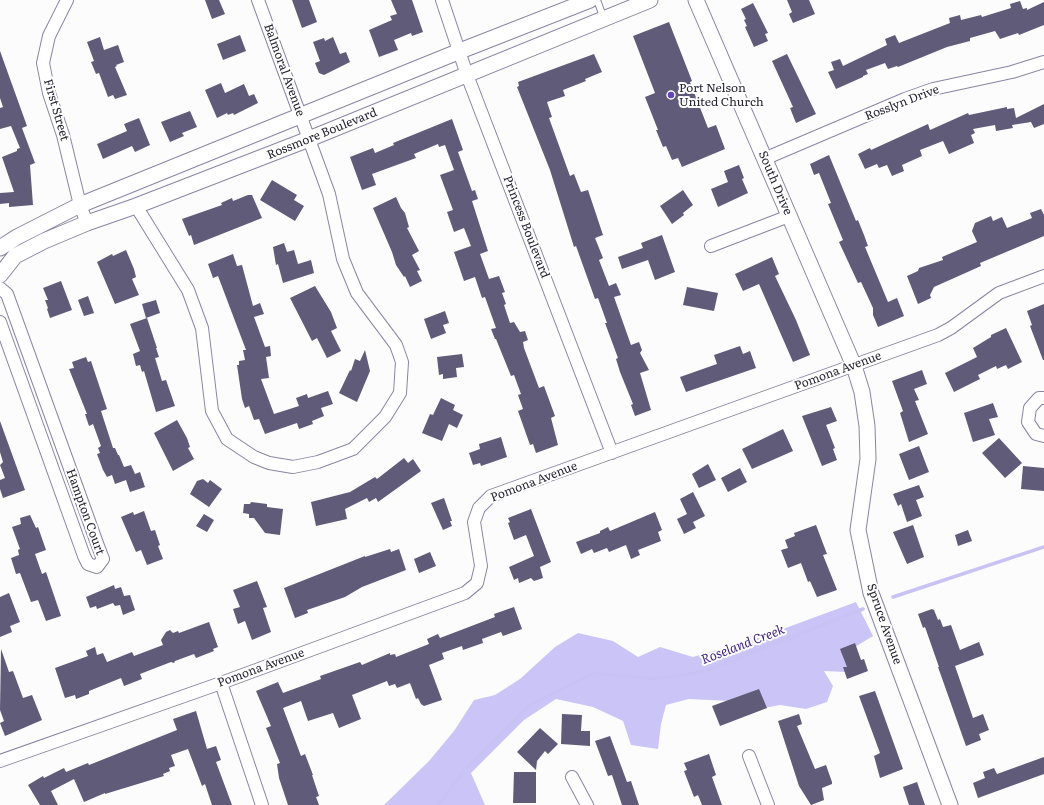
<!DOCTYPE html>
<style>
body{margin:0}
canvas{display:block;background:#fcfcfc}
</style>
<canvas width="1044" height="805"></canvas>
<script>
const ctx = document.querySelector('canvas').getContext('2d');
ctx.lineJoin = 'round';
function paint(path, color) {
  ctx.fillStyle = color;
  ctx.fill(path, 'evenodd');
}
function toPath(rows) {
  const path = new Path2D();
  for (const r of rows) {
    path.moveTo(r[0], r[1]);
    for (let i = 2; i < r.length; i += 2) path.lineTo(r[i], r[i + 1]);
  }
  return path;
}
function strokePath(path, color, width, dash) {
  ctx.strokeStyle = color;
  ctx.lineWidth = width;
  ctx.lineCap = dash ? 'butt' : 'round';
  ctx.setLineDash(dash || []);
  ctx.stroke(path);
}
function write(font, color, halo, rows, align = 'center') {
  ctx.font = font + ' Literata,serif';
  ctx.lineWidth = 4;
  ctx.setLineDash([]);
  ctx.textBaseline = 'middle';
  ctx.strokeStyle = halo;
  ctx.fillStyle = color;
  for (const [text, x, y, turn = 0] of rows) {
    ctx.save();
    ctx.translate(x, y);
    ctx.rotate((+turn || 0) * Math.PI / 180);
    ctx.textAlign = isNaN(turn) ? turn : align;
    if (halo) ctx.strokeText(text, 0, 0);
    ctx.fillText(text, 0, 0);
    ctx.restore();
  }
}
paint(toPath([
 [856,602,873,636,855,647,855,657,845,672,824,671,833,686,827,702,806,709,780,705,748,711,729,701,689,699,666,705,661,724,658,749,631,745,623,721,593,707,556,699,524,720,471,773,485,805,384,805,429,761,454,731,474,700,495,695,520,679,555,647,578,633,613,641,638,657,660,647,693,657,764,636]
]), '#cbc5f7');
strokePath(toPath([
 [893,597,1044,547],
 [438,805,465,770,530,705,594,673,655,679,706,671,863,609]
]), '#c9c2f4', 3.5);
paint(toPath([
 [205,0,219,0,225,14,212,19],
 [292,0,309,0,317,22,302,28],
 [391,0,412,0,423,32,412,36,411,33,394,40,398,50,379,57,369,30,392,20,390,16,397,14],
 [787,0,809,0,815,14,793,23,789,14,792,12],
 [1020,1,1023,9,1027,8,1027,10,1044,2,1044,25,1019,35,1018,33,1000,39,995,31,970,38,970,41,947,47,898,67,897,66,888,69,885,63,866,70,868,74,863,76,863,77,836,89,828,72,834,70,831,62,840,59,843,66,887,45,885,39,895,35,899,43,950,23,949,18,960,15,961,20,981,15,982,17,1011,8,1010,4],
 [753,3,768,33,765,34,768,41,754,47,745,27,747,26,744,20,746,19,741,9],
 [669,22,692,81,690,82,708,128,716,125,725,149,682,167,678,158,672,160,666,146,663,147,656,130,658,130,645,97,655,93,633,36],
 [240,35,246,51,223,60,217,44],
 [100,37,104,50,118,45,124,62,116,65,117,66,115,67,127,95,115,99,113,95,108,97,99,73,96,74,91,62,94,61,87,42],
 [333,37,340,54,346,52,350,62,324,75,319,73,315,63,320,61,313,42,324,38,325,41],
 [0,51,27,126,22,128,35,163,30,165,33,205,9,207,9,203,0,204,0,193,14,192,2,157,17,151,17,149,20,148,11,126,0,129,0,108,3,107,0,98],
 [594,54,602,72,585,79,586,81,563,90,565,96,547,102,552,117,549,118,570,176,574,174,581,192,588,190,603,235,595,238,603,258,599,260,609,286,616,283,621,295,614,297,631,345,639,342,642,350,640,353,649,370,640,373,651,410,635,416,631,405,633,404,620,372,616,359,618,358,605,323,607,323,598,298,595,299,576,246,574,247,550,170,517,87,519,86,518,82],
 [787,54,816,114,796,123,790,108,793,107,772,61],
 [221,83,225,93,244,84,249,96,254,94,258,103,234,115,233,113,228,115,227,113,217,118,205,90],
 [1044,104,1044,124,1034,128,1031,122,1012,125,1013,128,996,131,995,125,973,129,975,133,971,135,974,143,949,154,943,141,920,150,922,156,902,165,904,171,892,176,887,165,879,168,877,164,865,169,858,154,870,148,871,150,928,124,930,130,968,113,969,115,1007,107,1007,109,1014,108,1016,118],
 [190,111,197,127,182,133,184,136,170,142,161,122],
 [139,118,150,145,135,152,132,146,103,159,97,144,127,131,124,124],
 [452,119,463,150,458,152,472,191,475,190,478,199,472,201,488,251,480,254,489,279,499,276,505,292,502,293,506,304,504,305,510,323,514,322,520,332,525,331,528,340,523,342,524,348,539,388,544,386,555,416,551,418,558,445,536,453,533,444,530,445,518,411,523,409,518,395,521,394,514,375,511,376,496,339,495,339,491,329,496,328,485,297,482,298,475,277,464,281,454,252,471,246,464,228,454,232,447,212,453,210,440,175,454,170,445,145,439,147,438,144,414,154,416,158,372,174,376,185,362,190,350,157,373,148,375,153,394,145,393,143],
 [829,155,856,221,858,220,864,235,868,246,865,247,888,302,897,298,904,316,878,327,873,315,873,308,861,282,858,283,839,242,843,240,828,204,831,203,819,173,814,175,810,164],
 [739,165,744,178,742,179,748,193,718,207,711,189,728,182,724,171],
 [272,180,297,195,294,200,304,206,295,221,260,200],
 [683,190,693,205,683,213,684,215,672,224,660,206],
 [248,195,252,195,262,218,194,245,191,235,189,236,182,219,222,205,221,203,232,198,233,201],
 [396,197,401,208,405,213,409,227,407,228,419,251,412,255,420,270,417,271,422,281,410,287,405,276,404,277,396,265,392,252,373,208],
 [1041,209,1044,215,1044,236,980,263,981,266,934,287,930,295,931,298,918,304,907,276,918,271,919,268,943,260,942,257,977,242,972,231,975,223,991,216,993,221,1002,217,1007,228,1032,218,1030,213],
 [662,235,675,272,655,280,648,260,622,269,618,257,643,248,641,243],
 [284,243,287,252,294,250,298,264,311,260,314,273,283,283,278,264,276,265,273,247],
 [126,250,134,269,136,277,132,279,139,295,115,304,97,262,112,254,113,256],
 [233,254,237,266,242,265,253,306,260,303,264,314,254,317,265,347,270,346,271,356,266,357,269,378,261,379,274,414,299,406,296,398,307,394,308,398,328,391,333,404,321,408,324,416,312,421,313,424,299,429,297,423,265,434,259,419,254,420,249,406,245,408,242,399,237,365,239,365,239,361,245,360,243,350,246,350,218,276,213,278,208,264],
 [772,257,779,274,775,276,796,320,810,355,793,362,759,284,743,291,735,274],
 [61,281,72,310,50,318,47,309,48,308,45,300,48,300,43,288],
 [315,286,331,312,337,328,331,331,341,351,327,358,317,338,312,341,290,298],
 [687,287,718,293,714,311,683,305],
 [88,296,94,313,84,316,78,300],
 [156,300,160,313,146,318,142,304],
 [1044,304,1044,360,1043,360,1030,326,1032,325,1027,311],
 [445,311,449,323,443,325,446,333,431,339,424,319],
 [147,318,157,348,156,348,159,357,155,358,162,381,166,380,175,406,156,412,144,371,142,372,140,365,136,366,133,354,140,351,130,324],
 [1006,328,1022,362,1008,369,1006,365,997,369,996,366,978,375,980,379,954,392,945,373,977,357,973,348,991,337,991,335],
 [740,346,743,354,750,351,756,368,686,392,680,377,717,364,714,355],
 [365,350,370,371,357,402,339,393,350,370,351,371,355,359,360,361],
 [462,354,464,367,456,368,457,377,443,379,443,374,439,375,437,357],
 [86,357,88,362,91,361,107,409,101,411,113,448,115,448,118,455,119,455,124,467,131,465,135,474,140,472,145,487,130,492,126,480,115,484,112,475,107,477,103,470,97,454,100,453,98,448,101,446,93,424,89,426,85,414,87,414,69,369,74,368,72,362],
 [922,370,927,384,914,389,919,400,915,401,928,434,909,442,900,413,903,411,892,381],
 [441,398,455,405,453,410,463,415,457,428,449,424,442,441,422,433,430,414,433,415],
 [993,403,998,417,989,419,995,435,973,442,964,413],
 [831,407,837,421,826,425,835,448,833,449,837,460,822,466,802,416],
 [177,420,187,438,190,447,188,448,194,459,173,471,154,433],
 [0,421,25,490,3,498,0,489,0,480,5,478,0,465,3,462,0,452],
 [783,429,793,451,752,469,742,449],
 [501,437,507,457,481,466,480,463,473,465,469,453,480,449,479,444],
 [999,438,1022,463,1005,478,982,453],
 [919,446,929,472,909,480,899,454],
 [404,458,408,463,413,459,421,471,378,502,376,498,369,502,367,498,345,509,347,519,316,526,311,502,350,492,375,477,377,479],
 [708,464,716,480,699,488,692,474],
 [1023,466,1044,468,1044,491,1021,489],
 [740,468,747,482,728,492,721,478],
 [203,479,208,483,210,480,222,489,209,507,190,494,197,481],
 [919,485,924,497,916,500,922,516,907,522,901,504,898,506,893,494],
 [693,492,705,516,693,522,696,528,684,534,677,519,687,514,680,499],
 [444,498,452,521,450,521,452,526,443,530,431,503],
 [251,502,267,504,267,507,283,509,280,535,265,533,254,518,249,518,249,514,243,513,244,504,250,504],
 [531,509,551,562,540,567,543,578,534,581,531,578,519,583,518,578,514,580,509,567,534,556,526,535,514,540,508,523,510,522,508,518],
 [144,511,151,531,155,530,160,545,158,546,163,559,147,565,141,550,136,552,121,517,133,512,134,515],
 [655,512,662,530,658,532,661,541,638,550,640,555,631,559,626,545,609,552,607,548,594,553,592,549,581,554,576,542,600,533,600,531,608,527,610,531],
 [204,514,214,520,207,532,196,526],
 [30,515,36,528,38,527,46,550,35,554,42,574,46,572,61,616,46,621,38,600,31,602,20,573,16,574,11,558,19,555,18,550,20,549,12,527,21,524,20,518],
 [816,525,827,554,823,555,837,590,817,597,810,581,808,582,801,563,788,568,781,550,788,548,785,540,795,536,794,533],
 [913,525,924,557,907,564,893,532],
 [968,530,972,541,958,546,955,535],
 [390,549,391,552,399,549,406,570,362,587,345,597,307,610,308,613,295,618,284,588,365,556,365,557],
 [430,552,436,566,419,573,414,559],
 [257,581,267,607,263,608,271,632,252,640,245,621,238,624,233,609,240,607,233,590],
 [114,585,115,589,121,587,124,596,130,595,135,610,123,615,120,605,115,606,113,603,97,609,96,606,90,608,86,597],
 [9,593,20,622,10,626,12,632,0,637,0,597],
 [514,607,522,629,503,636,501,632,482,639,483,643,463,650,462,646,442,653,444,659,429,665,442,700,424,706,421,704,418,698,416,699,410,683,397,688,395,684,389,686,387,681,352,695,361,719,339,728,333,713,308,721,301,701,283,708,301,756,305,754,313,775,312,775,319,796,316,797,319,805,288,805,279,778,277,764,280,763,266,728,271,726,256,691,278,682,283,693,321,679,320,676,360,662,362,665,390,653,390,655,395,654,396,657,429,644,427,639,438,634,440,638,495,617,494,614],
 [932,609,934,610,938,620,940,619,943,627,951,625,960,650,979,642,984,655,955,666,973,718,983,714,989,730,979,734,981,740,966,746,938,667,939,667,925,627,923,628,918,614],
 [209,622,218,647,213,649,214,651,196,658,194,654,175,661,174,663,171,662,140,674,142,679,124,686,121,678,89,691,89,694,76,699,75,695,65,698,55,668,88,656,86,651,95,647,97,655,103,653,107,662,132,652,134,656,163,645,161,640,166,632,170,630,173,633,178,631,179,633],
 [855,643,861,660,864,659,868,671,847,679,843,667,847,667,840,649],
 [1,649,9,672,13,671,23,698,32,695,42,720,5,736,0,723,4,721,0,710],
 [759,689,767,708,720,726,712,706],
 [875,691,903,769,880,778,874,756,880,753,859,696],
 [196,711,207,749,216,746,221,760,216,762,232,805,212,805,205,784,202,786,188,749,171,755,175,766,169,768,170,771,163,774,164,776,105,794,105,793,84,802,74,779,51,791,58,805,40,805,28,785,43,776,44,778,64,768,66,772,88,763,89,765,177,730,173,719],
 [562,714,582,715,581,731,590,731,590,746,561,744],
 [799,714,802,724,797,726,815,769,826,765,832,782,832,784,822,788,824,800,811,805,799,786,778,721],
 [540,728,558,744,548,754,545,751,537,761,536,770,517,752],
 [610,736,627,782,631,781,639,805,622,805,612,775,608,776,595,741],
 [709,754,716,775,712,777,722,805,702,805,698,795,694,797,684,771,687,770,684,763],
 [1044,757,1044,774,978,798,973,783,985,778,983,772,994,768,997,774],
 [514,772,536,772,536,803,513,803],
 [917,782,925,805,909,805,903,787]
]), '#5f5b78');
const service = toPath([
 [597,0,604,19]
]);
const minor = toPath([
 [67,0,49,36,43,63,49,93,63,135,80,205,87,223],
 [442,0,467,75,612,453],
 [764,159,905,99,933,89,1012,72,1044,62],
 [136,206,188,290,202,328,212,411,227,439,254,457,269,463,293,467,318,462,353,449,385,417,400,393,402,362,396,345,357,293,343,259,329,194,258,0],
 [711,246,789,216],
 [0,288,7,294,98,546,103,559,97,567,88,564,84,556,0,322],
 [1044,398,1039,398,1030,408,1028,422,1036,434,1044,436],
 [221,683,262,805],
 [749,756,768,805],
 [0,761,221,683,465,593,477,583,481,566,474,522,479,508,491,496,938,335,951,328,999,293,1044,276],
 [572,777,587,805]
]);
const tertiary = toPath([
 [696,0,854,366,862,392,867,426,868,459,858,530,871,593,950,805],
 [0,248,17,237,80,205,460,51,590,0],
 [0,275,15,256,44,241,87,223,136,206,309,139,650,0]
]);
strokePath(service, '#8985a5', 8);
strokePath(minor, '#8985a5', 14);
strokePath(tertiary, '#8985a5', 17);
strokePath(service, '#fff', 6);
strokePath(minor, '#fff', 12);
strokePath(tertiary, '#fff', 15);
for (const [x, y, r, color] of [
 [671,95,4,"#6444bc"]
]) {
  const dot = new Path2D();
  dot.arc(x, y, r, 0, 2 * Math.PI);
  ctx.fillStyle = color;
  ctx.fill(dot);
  strokePath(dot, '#fff', 1.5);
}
write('12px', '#262532', '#fff', [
 ["Balmoral Avenue",284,70,70],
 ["Rosslyn Drive",902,103,-21],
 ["First Street",56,110,74],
 ["Rossmore Boulevard",322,134,-22],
 ["South Drive",775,183,67],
 ["Princess Boulevard",526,227,69],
 ["Pomona Avenue",838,371,-20],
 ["Pomona Avenue",534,482,-21],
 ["Hampton Court",85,512,70],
 ["Spruce Avenue",884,624,71],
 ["Pomona Avenue",261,668,-20]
]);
write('12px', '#262532', '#fff', [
 ["Port Nelson",679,88],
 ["United Church",679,102]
], 'left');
write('italic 13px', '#402481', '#fff', [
 ["Roseland Creek",743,645,-21]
]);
</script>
